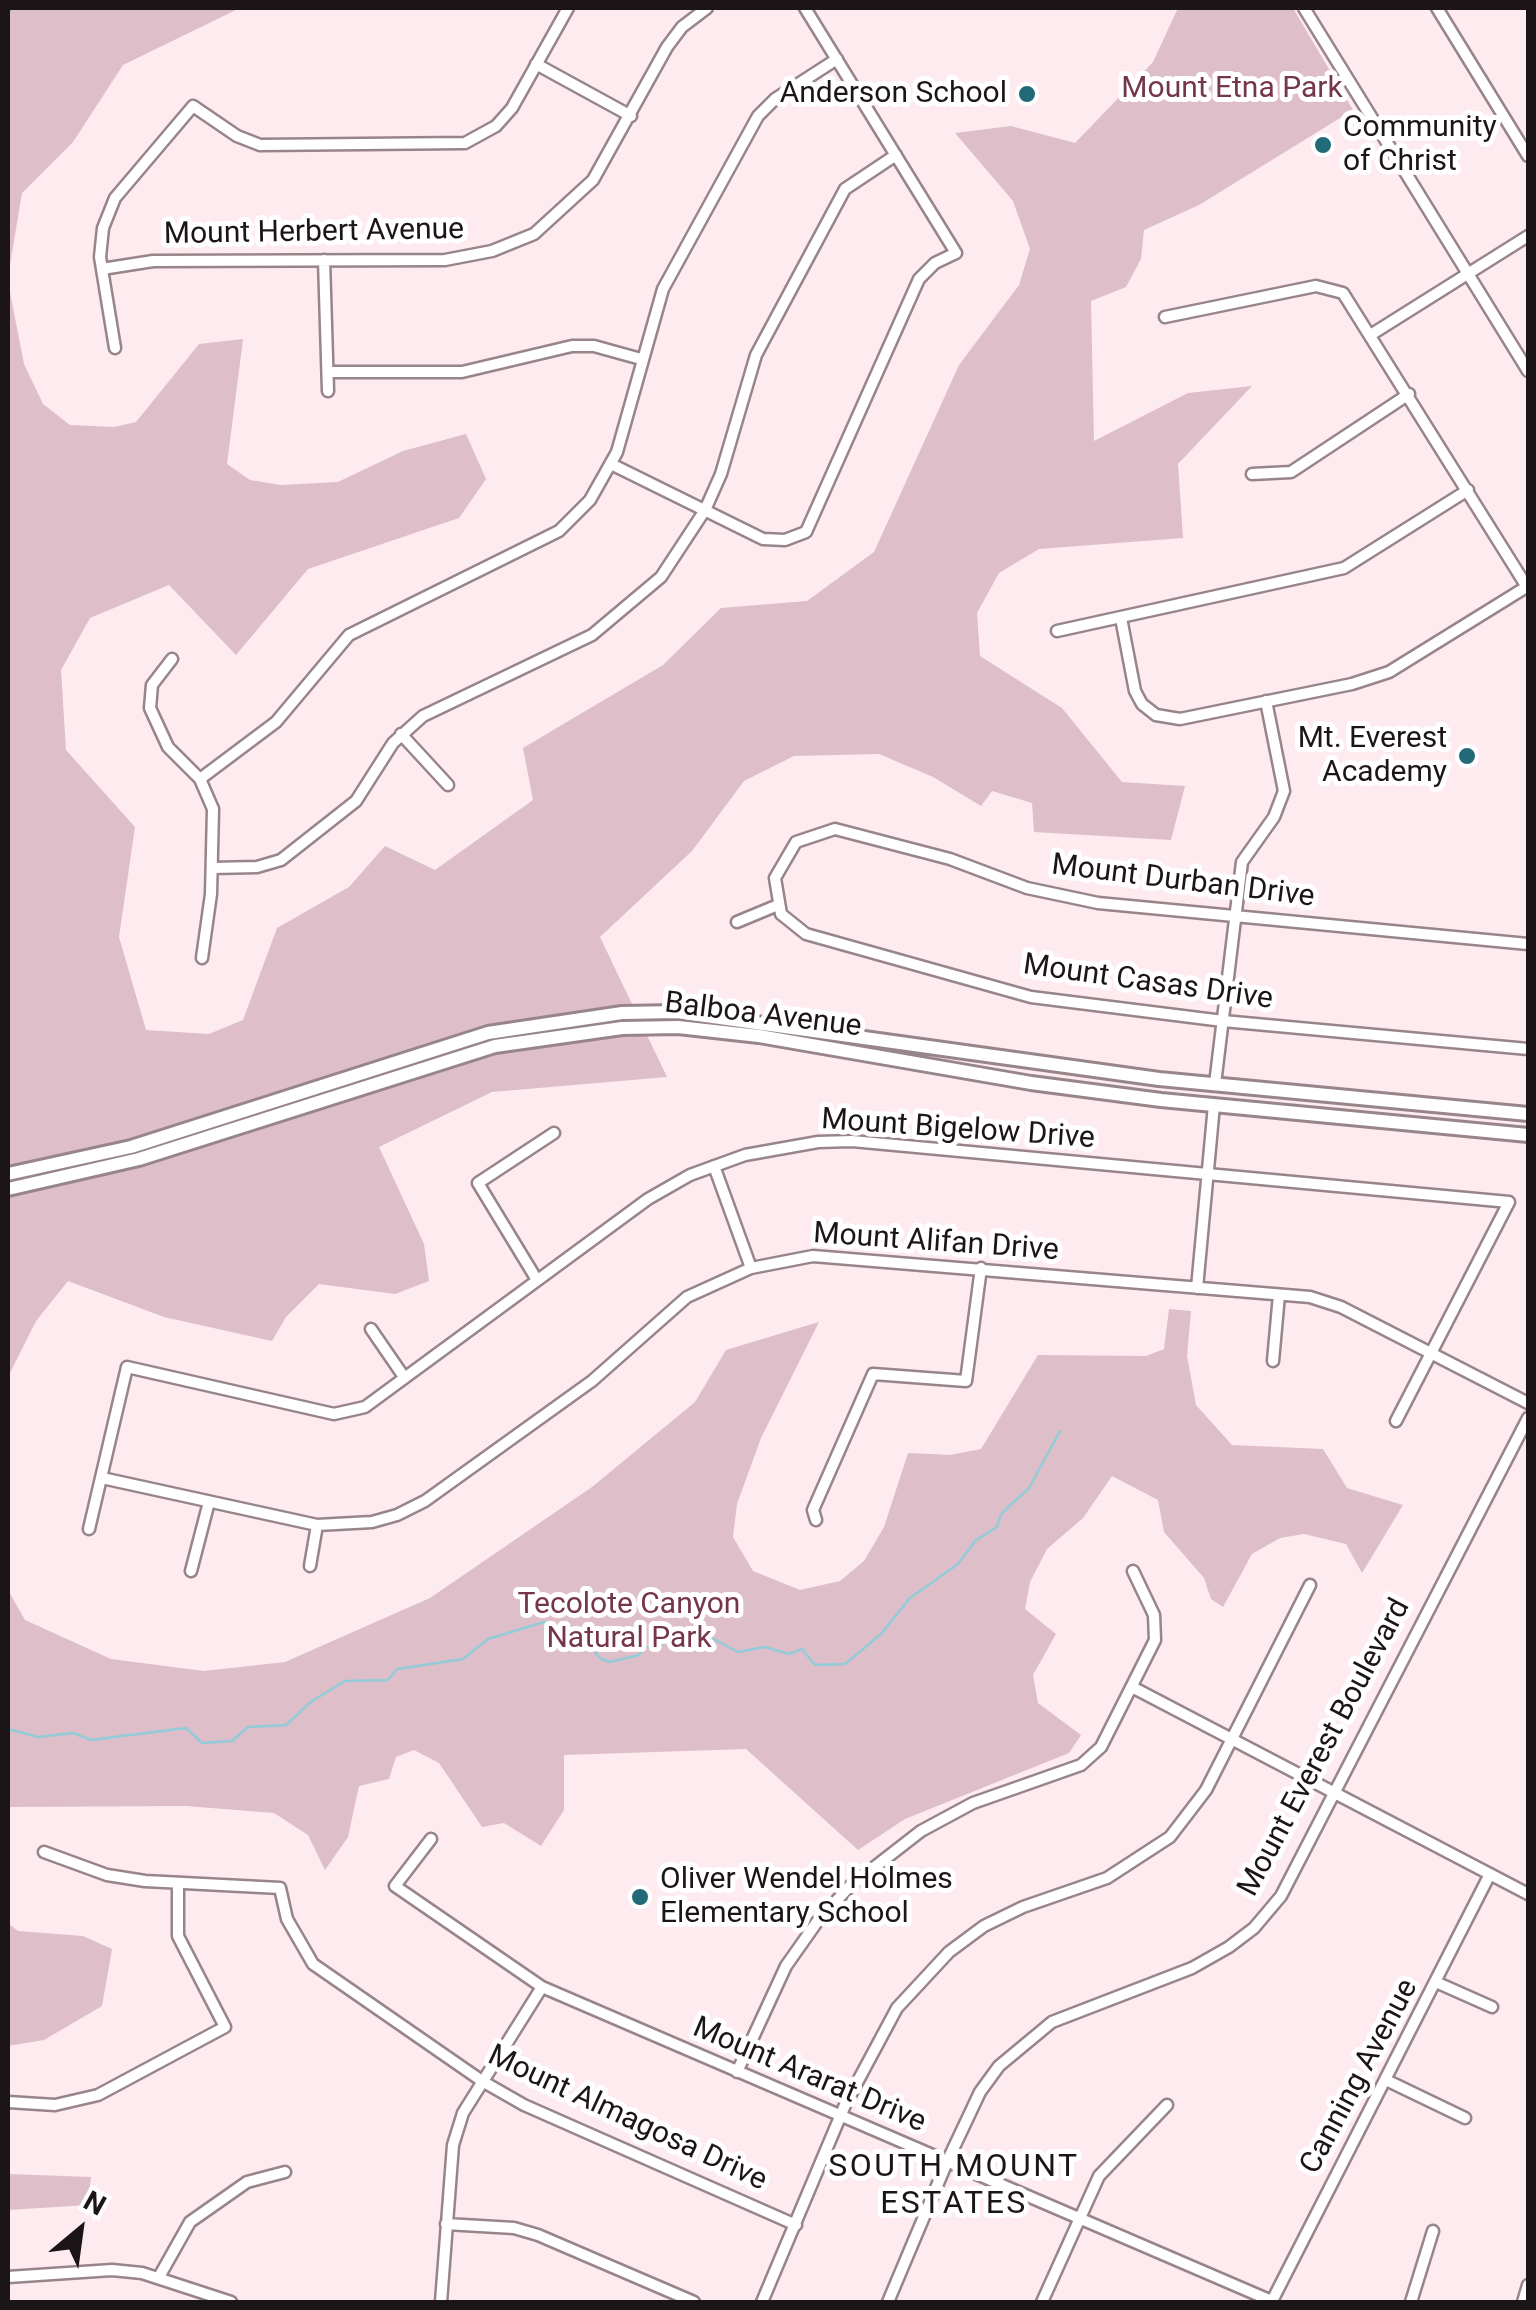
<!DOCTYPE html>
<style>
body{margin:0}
#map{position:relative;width:1536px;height:2310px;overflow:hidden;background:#feebf0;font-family:Roboto,sans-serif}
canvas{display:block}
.frame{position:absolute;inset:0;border:10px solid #1c1517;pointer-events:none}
.north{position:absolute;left:30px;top:2180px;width:100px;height:100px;-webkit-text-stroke:8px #fff;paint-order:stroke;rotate:29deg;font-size:28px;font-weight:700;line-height:40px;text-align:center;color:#1c1517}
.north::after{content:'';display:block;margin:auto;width:35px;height:45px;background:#1c1517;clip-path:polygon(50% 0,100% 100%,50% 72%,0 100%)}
</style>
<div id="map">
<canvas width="1536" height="2310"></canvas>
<div class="frame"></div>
<div class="north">N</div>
</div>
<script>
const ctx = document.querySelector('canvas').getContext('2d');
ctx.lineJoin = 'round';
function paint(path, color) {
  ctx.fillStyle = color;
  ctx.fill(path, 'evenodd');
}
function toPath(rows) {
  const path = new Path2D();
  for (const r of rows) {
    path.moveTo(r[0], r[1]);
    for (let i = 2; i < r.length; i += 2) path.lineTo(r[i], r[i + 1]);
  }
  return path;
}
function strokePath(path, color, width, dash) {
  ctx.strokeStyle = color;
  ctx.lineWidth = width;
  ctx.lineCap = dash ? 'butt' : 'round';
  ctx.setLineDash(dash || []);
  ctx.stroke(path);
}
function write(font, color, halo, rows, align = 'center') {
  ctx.font = font + ' Roboto,sans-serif';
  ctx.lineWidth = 10;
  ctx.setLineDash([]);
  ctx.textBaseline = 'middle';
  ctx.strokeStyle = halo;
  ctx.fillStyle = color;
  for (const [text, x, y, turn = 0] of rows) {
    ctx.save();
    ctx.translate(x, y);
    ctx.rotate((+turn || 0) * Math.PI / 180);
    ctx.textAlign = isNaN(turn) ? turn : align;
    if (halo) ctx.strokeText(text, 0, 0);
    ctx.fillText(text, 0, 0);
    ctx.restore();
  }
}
paint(toPath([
 [8,8,240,8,123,65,73,142,22,193,8,277],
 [1178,8,1293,8,1353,110,1199,205,1144,230,1141,259,1126,287,1091,301,1094,441,1188,393,1252,386,1178,464,1183,538,1039,549,999,573,977,613,980,656,1062,708,1122,782,1185,786,1171,840,1034,832,1032,803,992,791,981,806,933,777,879,754,794,756,744,781,692,851,600,937,667,1077,492,1092,379,1147,424,1244,429,1281,395,1294,319,1284,286,1317,272,1341,164,1317,68,1281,36,1321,8,1377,8,282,24,364,43,404,70,425,114,427,136,422,199,344,243,339,227,464,250,480,281,485,338,482,403,451,466,434,486,479,459,518,308,569,236,655,169,585,90,618,61,670,66,750,135,827,119,937,146,1030,209,1034,243,1020,277,928,349,887,385,846,435,870,533,800,523,748,663,665,721,608,807,601,874,552,959,365,1019,285,1030,249,1013,201,955,133,1011,126,1075,143,1153,62],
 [1169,1309,1191,1311,1187,1356,1196,1405,1232,1445,1323,1449,1347,1488,1403,1505,1362,1573,1346,1544,1304,1534,1280,1538,1252,1554,1223,1607,1211,1599,1204,1578,1164,1532,1158,1500,1112,1476,1083,1518,1047,1549,1030,1582,1025,1609,1056,1634,1033,1675,1038,1703,1081,1735,1069,1753,905,1819,858,1850,746,1749,564,1755,564,1810,541,1846,504,1823,482,1827,439,1763,414,1750,396,1757,389,1779,359,1786,348,1837,325,1870,308,1835,274,1813,186,1806,8,1807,8,1590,25,1620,111,1659,204,1671,285,1662,430,1598,592,1487,695,1402,726,1350,819,1322,761,1438,737,1504,733,1537,753,1571,800,1590,840,1581,864,1561,884,1527,908,1453,950,1455,981,1449,1038,1355,1146,1356,1164,1349],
 [8,1923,18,1931,83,1936,112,1949,102,2006,44,2040,8,2046],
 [8,2174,91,2177,88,2205,8,2210]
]), '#debec8');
strokePath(toPath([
 [8,12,13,8],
 [8,1729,38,1737,73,1733,91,1740,186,1728,202,1743,232,1741,248,1727,286,1725,312,1701,345,1681,388,1680,397,1669,463,1659,488,1639,544,1622,576,1632,601,1659,610,1662,639,1655,645,1646,658,1650,668,1637,699,1645,710,1637,738,1652,765,1647,789,1654,802,1649,815,1665,845,1664,881,1634,910,1598,958,1564,975,1541,997,1527,1001,1514,1029,1488,1060,1431]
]), '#92ccd8', 2.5);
const minor = toPath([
 [1304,8,1528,371],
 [1437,8,1528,156],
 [536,64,631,116],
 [324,260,328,391],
 [102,269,153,261,445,260,492,251,534,234,593,180,667,47,682,27,707,8],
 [1165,317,1316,286,1343,293,1527,587],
 [1372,334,1528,236],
 [115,348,100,257,103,228,115,198,193,106,237,136,260,145,465,143,496,126,512,108,568,8],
 [328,372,462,372,572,346,594,346,641,359],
 [611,464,763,539,785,540,806,532,919,279,935,263,956,253,805,8],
 [1252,474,1291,472,1409,394],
 [1121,618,1135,691,1142,704,1156,715,1180,719,1352,684,1389,672,1528,586],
 [1057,631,1344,568,1468,490],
 [172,659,152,685,150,708,168,747,200,779,213,809,211,894,202,958],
 [401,734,448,785],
 [200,779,276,722,349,635,559,531,590,500,617,452,663,289,758,116,775,99,837,59],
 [212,868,257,867,281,860,356,801,393,743,423,716,592,635,661,577,705,510,721,474,756,355,845,189,896,155],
 [737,922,778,905],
 [1528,944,1098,903,1027,888,950,859,835,829,796,842,775,878,781,914,806,934,1031,997,1223,1021,1528,1049],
 [1215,1084,1242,862,1274,817,1284,791,1266,701],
 [714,1166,751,1268],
 [537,1280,478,1183,554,1133],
 [1197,1288,1214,1105],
 [371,1329,404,1377],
 [1273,1361,1279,1295],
 [102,1478,317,1525,372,1522,397,1515,425,1501,592,1381,687,1297,751,1268,813,1256,1310,1297,1341,1307,1528,1403],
 [816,1520,813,1510,873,1374,966,1381,981,1268],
 [89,1529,127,1367,334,1414,365,1407,648,1199,690,1175,745,1155,818,1142,852,1141,1509,1202,1396,1421],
 [310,1566,317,1525],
 [191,1571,209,1502],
 [1132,1687,1528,1894],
 [431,1839,395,1886,542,1987,1274,2302],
 [44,1852,107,1875,145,1881,280,1888,287,1919,313,1964,482,2081,524,2105,796,2225],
 [1438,1983,1492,2007],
 [737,2072,786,1966,817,1922,849,1887,921,1831,973,1803,1081,1765,1101,1747,1155,1640,1154,1615,1133,1571],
 [1386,2080,1465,2118],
 [8,2102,55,2105,98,2095,225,2027,178,1936,178,1885],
 [446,2224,514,2228,538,2235,694,2302],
 [8,2277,112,2270,142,2273,231,2302],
 [159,2277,190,2222,247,2182,285,2172],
 [1272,2301,1490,1874],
 [441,2302,453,2145,463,2113,542,1987],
 [762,2302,845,2105,897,2008,949,1952,984,1926,1023,1907,1107,1878,1170,1837,1206,1790,1310,1585],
 [888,2302,947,2162,980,2092,999,2066,1052,2022,1192,1968,1229,1947,1254,1928,1281,1896,1528,1418],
 [1042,2302,1099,2176,1167,2105],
 [1411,2302,1433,2231],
 [1523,2302,1528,2285]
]);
const major = toPath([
 [8,1174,131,1147,488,1033,622,1013,677,1012,1159,1079,1528,1114],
 [8,1189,139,1159,495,1046,622,1028,678,1027,759,1036,1031,1083,1161,1100,1528,1135]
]);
strokePath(minor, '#97858a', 15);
strokePath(major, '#97858a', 18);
strokePath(minor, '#fff', 10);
strokePath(major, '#fff', 12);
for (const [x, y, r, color] of [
 [1027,94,10,"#226a77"],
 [1323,145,10,"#226a77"],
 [1467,756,10,"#226a77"],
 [640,1897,10,"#226a77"]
]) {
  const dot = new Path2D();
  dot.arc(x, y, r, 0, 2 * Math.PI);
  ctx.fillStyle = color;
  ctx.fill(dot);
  strokePath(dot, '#fff', 4);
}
write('30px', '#74354d', '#fff', [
 ["Mount Etna Park",1232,89],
 ["Tecolote Canyon",629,1605],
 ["Natural Park",629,1639]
]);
write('30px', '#1c1517', '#fff', [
 ["Anderson School",1007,94],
 ["Community",1343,128,"left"],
 ["of Christ",1343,162,"left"],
 ["Mt. Everest",1447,739],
 ["Academy",1447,773],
 ["Oliver Wendel Holmes",660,1880,"left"],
 ["Elementary School",660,1914,"left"]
], 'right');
write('30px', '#1c1517', '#fff', [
 ["Mount Herbert Avenue",314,233,-1],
 ["Mount Durban Drive",1183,882,7],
 ["Mount Casas Drive",1148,983,8],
 ["Balboa Avenue",763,1016,7],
 ["Mount Bigelow Drive",958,1130,4],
 ["Mount Alifan Drive",936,1243,4],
 ["Mount Everest Boulevard",1325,1748,-62],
 ["Mount Ararat Drive",809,2076,23],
 ["Canning Avenue",1360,2077,-62],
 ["Mount Almagosa Drive",627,2119,25]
]);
ctx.letterSpacing = '2.5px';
write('32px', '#1c1517', '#fff', [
 ["SOUTH MOUNT",954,2168],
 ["ESTATES",954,2205]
]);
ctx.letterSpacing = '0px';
</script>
